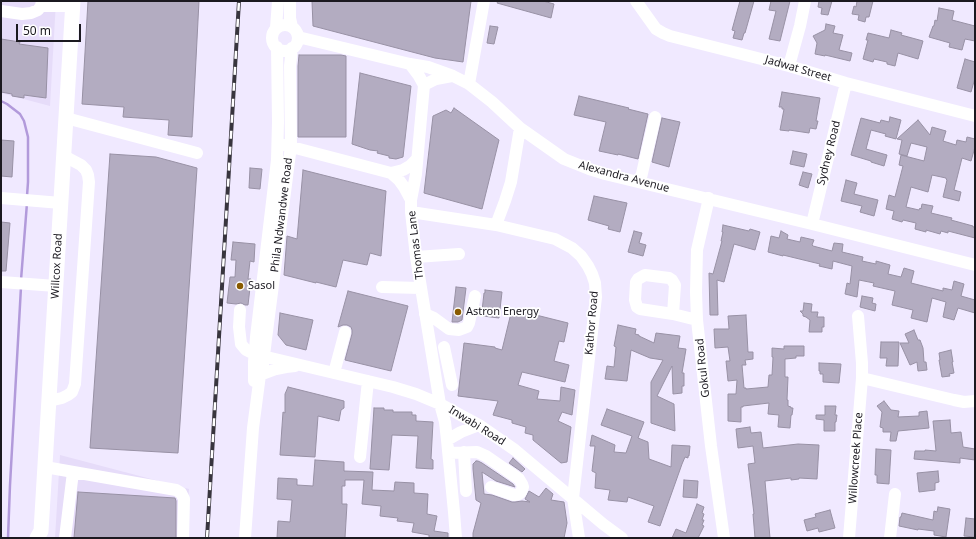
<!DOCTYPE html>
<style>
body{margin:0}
#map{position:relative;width:976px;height:539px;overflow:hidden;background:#f0e9ff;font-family:"Noto Sans",sans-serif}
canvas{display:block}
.frame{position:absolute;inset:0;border:2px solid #1b1920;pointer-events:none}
.scale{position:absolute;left:16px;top:24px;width:65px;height:18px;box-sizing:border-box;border:2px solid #1b1920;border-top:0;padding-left:5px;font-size:12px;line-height:14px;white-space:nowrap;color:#1b1920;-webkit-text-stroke:3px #fff;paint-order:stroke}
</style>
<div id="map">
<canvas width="976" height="539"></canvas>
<div class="frame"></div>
<div class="scale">50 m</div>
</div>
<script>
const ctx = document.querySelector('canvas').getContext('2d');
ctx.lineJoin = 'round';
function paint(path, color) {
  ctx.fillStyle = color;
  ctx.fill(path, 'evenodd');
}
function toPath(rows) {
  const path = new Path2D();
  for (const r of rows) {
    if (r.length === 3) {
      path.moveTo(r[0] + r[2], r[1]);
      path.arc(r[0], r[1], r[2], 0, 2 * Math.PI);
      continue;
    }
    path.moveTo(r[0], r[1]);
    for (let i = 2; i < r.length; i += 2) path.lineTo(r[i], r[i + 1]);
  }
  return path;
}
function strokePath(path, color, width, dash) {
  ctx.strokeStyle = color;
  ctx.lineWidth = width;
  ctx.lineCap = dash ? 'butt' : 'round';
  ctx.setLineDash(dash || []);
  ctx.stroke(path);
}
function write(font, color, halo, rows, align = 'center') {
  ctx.font = font + ' "Noto Sans",sans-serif';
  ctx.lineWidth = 3.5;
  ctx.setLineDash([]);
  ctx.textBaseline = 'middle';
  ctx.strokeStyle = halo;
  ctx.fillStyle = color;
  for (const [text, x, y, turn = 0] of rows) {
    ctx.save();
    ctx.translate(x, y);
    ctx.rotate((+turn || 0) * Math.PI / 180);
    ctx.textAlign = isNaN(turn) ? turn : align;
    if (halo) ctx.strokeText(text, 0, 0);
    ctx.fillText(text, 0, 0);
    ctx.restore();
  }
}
paint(toPath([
 [1,1,56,1,50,106,1,93],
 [60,455,189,489,185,538,55,538]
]), '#e6dcf9');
strokePath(toPath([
 [1,101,7,104,20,114,24,121,28,137,28,182,27,196],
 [21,280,27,203],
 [8,538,10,485,21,287]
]), '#b29adb', 2.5);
const building = toPath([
 [88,1,199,1,192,137,168,135,169,120,123,117,124,107,82,104,88,1],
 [312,1,471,1,463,62,435,58,313,26,312,1],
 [498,1,543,1,554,4,551,18,497,3,498,1],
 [740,1,754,1,745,33,744,33,742,40,733,38,735,31,732,30,740,1],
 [771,1,790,1,780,41,769,39,776,11,769,10,771,1],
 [819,1,832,1,828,15,821,14,822,8,818,7,819,1],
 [857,1,873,1,869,17,866,17,865,22,858,20,859,15,852,14,854,6,856,7,857,1],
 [939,8,954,11,952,20,975,26,975,41,965,39,962,50,949,47,950,43,929,37,933,26,934,26,935,20,937,21,939,8],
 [826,24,835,26,833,33,843,35,839,50,852,53,850,61,825,55,825,56,815,54,817,43,813,36,825,30,826,24],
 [490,26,498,27,494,44,487,43,490,26],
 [891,30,902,33,901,35,923,41,918,59,898,53,895,66,887,64,887,62,874,59,873,62,863,59,868,40,866,40,868,33,889,38,891,30],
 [1,39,20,42,19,44,48,48,46,98,24,95,24,98,12,96,12,94,1,92,1,39],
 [299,55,341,55,346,56,346,137,298,137,298,66,299,55],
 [965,59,975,62,975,78,971,92,957,88,965,59],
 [360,73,411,86,403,157,396,159,389,158,389,156,377,153,378,151,370,150,352,144,360,73],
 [782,92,820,98,816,121,818,121,816,129,810,128,809,133,789,130,789,131,780,130,784,109,782,109,782,107,779,107,782,92],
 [579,96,629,108,628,109,648,114,638,159,618,154,618,155,599,151,606,122,574,115,579,96],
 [454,108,499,140,482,209,424,193,433,116,446,110,451,113,454,108],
 [890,117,901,120,896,139,885,136,886,134,871,130,866,149,887,155,884,166,871,162,871,161,851,155,861,118,880,123,881,120,889,122,890,117],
 [662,118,680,122,669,167,652,162,662,118],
 [918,120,930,135,932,127,946,131,943,141,956,145,957,140,966,142,967,137,975,139,975,147,971,161,962,158,954,190,961,192,959,201,943,197,947,180,946,179,946,178,932,175,928,192,911,187,906,207,919,210,920,208,921,209,922,204,933,206,931,213,952,218,951,220,973,226,973,227,975,227,975,238,948,231,948,233,941,231,940,234,926,230,926,232,915,229,916,223,903,220,902,222,892,219,894,211,886,209,889,195,895,197,903,166,899,165,901,155,924,161,927,147,911,143,907,156,899,154,902,140,897,139,918,120],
 [1,140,14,141,12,177,1,176,1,140],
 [793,151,807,154,804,167,790,164,793,151],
 [110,154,156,157,197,168,178,453,90,448,110,154],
 [250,168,262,169,260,189,249,188,250,168],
 [303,170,386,191,381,256,370,253,367,265,343,260,336,287,316,282,316,283,284,275,287,236,297,239,303,170],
 [803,172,812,174,808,188,799,185,803,172],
 [846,180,857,183,854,194,878,200,874,216,860,212,862,206,841,201,846,180],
 [594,196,627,203,620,232,608,229,609,226,588,220,594,196],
 [1,222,10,223,6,271,1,271,1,222],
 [723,225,749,231,750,229,760,232,755,250,734,244,724,282,717,280,718,315,710,315,709,273,713,274,722,241,721,241,723,232,722,232,723,225],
 [634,231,642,233,639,243,646,245,643,256,628,252,634,231],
 [781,231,788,235,787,239,800,242,801,237,814,240,812,245,813,246,832,251,834,243,843,244,842,252,863,257,862,261,876,264,876,261,890,265,888,274,901,277,904,268,914,271,911,283,943,291,943,288,952,290,954,281,964,284,961,296,975,300,975,313,958,308,954,320,943,317,946,302,932,298,927,322,911,318,913,310,892,305,895,291,873,286,874,283,859,280,857,297,845,294,847,283,850,284,852,266,833,261,832,269,819,266,820,264,783,255,783,256,768,252,771,236,779,238,781,231],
 [233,242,255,244,254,262,250,261,248,279,251,279,248,305,245,305,241,303,236,304,227,303,230,277,235,277,236,260,231,260,233,242],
 [456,287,466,288,462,320,458,322,452,322,456,287],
 [485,290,502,292,499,318,483,316,483,312,482,311,484,293,485,293,485,290],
 [348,291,408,306,391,371,345,360,352,334,352,330,351,327,347,325,343,325,338,327,348,291],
 [862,296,873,298,872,303,876,304,875,311,860,307,862,296],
 [804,303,812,304,811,312,818,312,817,317,824,317,824,327,822,327,822,332,809,332,810,320,806,317,803,316,803,314,800,311,803,311,804,303],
 [512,309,568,323,564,342,559,341,554,361,569,365,565,382,522,372,518,385,539,391,537,399,560,401,561,387,575,390,572,415,562,412,558,421,571,427,567,462,561,463,533,440,533,435,525,433,526,427,512,423,512,420,493,415,498,401,458,396,464,343,495,347,495,348,502,350,512,309],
 [280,313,313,320,306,350,286,345,278,335,280,313],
 [746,315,748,352,753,352,753,359,745,360,746,365,742,365,744,388,746,388,746,389,768,387,769,375,772,375,773,357,772,357,772,348,784,349,784,346,804,346,804,356,796,356,796,358,785,359,785,377,788,377,787,400,788,400,788,406,791,407,791,408,793,408,792,415,791,415,790,428,778,427,779,415,768,414,769,403,743,406,743,407,741,407,741,422,728,421,728,394,736,394,737,380,728,381,726,361,730,361,728,347,715,348,714,329,729,329,728,316,746,315],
 [618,325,636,329,635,334,639,335,639,336,654,343,656,333,680,336,678,348,686,349,682,373,684,373,684,386,682,386,682,393,673,394,672,366,657,396,674,404,675,431,651,423,651,382,663,360,650,358,631,350,627,381,605,379,607,366,614,367,616,347,614,346,618,325],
 [914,330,918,340,920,340,923,348,924,362,926,362,927,370,918,371,917,362,910,365,900,343,909,343,905,334,914,330],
 [881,342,899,342,898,366,886,366,887,358,880,358,881,342],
 [951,350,953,362,952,362,954,373,949,374,950,376,942,377,939,360,940,360,939,353,951,350],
 [819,363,841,364,839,383,823,382,823,374,820,374,820,371,819,371,819,363],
 [288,387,344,401,344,408,341,410,339,421,318,416,315,457,280,455,283,412,285,413,285,394,288,387],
 [884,401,891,410,899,411,898,417,919,416,919,412,927,411,929,428,898,431,896,441,890,441,891,432,883,432,883,428,880,427,882,412,877,406,884,401],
 [825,406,836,406,835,415,837,415,836,422,835,422,835,431,824,431,824,420,816,419,816,415,825,415,825,406],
 [374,408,384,408,384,410,393,410,393,412,412,412,412,415,416,415,416,421,433,422,431,459,433,460,433,469,416,468,418,436,392,435,389,470,370,469,374,408],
 [607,409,644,422,638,438,648,442,649,459,671,467,672,445,690,446,689,456,688,456,688,458,685,457,682,464,660,526,648,522,654,506,628,497,627,502,608,500,610,490,595,488,596,473,592,471,595,446,590,446,592,435,615,445,614,452,626,453,632,436,601,425,607,409],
 [950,420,951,433,961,432,963,447,975,449,975,460,960,458,960,463,914,459,915,451,925,451,925,450,936,451,933,421,950,420],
 [750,427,751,433,761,432,763,448,798,444,819,445,817,479,799,478,799,479,791,480,791,478,765,481,770,538,755,538,753,514,754,514,748,464,755,463,753,446,738,448,736,429,750,427],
 [876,449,891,450,889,484,877,483,877,475,875,475,876,449],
 [513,458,525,469,522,472,509,463,513,458],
 [315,460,344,462,344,471,373,472,372,490,394,491,395,482,414,483,414,493,428,494,427,514,437,516,434,531,448,533,448,538,429,538,429,535,412,532,414,523,397,521,398,518,380,516,381,506,362,504,364,480,345,480,345,486,342,486,342,504,347,504,345,538,277,538,278,521,290,522,292,500,277,499,278,478,297,479,297,485,313,486,315,460],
 [476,461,478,461,482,463,513,484,515,487,496,481,482,472,484,494,492,495,512,502,515,502,522,501,530,502,525,499,529,491,539,497,546,488,553,494,551,500,564,502,567,523,564,538,473,538,473,533,481,503,476,500,473,469,473,464,476,461],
 [938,471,939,482,935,483,935,490,919,492,917,473,938,471],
 [684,480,698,481,697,498,683,497,684,480],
 [78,492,175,498,176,501,176,538,74,538,78,492],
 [697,504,704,507,702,513,704,514,702,520,704,520,702,525,704,526,698,538,672,538,676,529,686,533,697,504],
 [938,507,950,509,946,537,934,535,934,531,918,529,918,530,899,526,900,517,901,517,902,513,933,520,934,511,937,512,938,507],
 [830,510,835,528,819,532,818,528,807,531,804,520,816,517,815,514,830,510],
 [966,518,975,519,975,537,964,536,966,518]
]);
paint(building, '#b3acc1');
strokePath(building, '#9891a5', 1);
strokePath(toPath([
 [290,1,290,18,292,27],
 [636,1,656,29,663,33,670,36,789,66,846,83,975,116],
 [41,6,73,6],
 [1,11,22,14,31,13,38,10,41,6,42,1],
 [285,38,13],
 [276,28,278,1],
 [298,37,410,64,428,67,453,76,469,84,492,102,520,128,564,159,589,169,605,174,812,224,975,265],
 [410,64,419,76,424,85,416,174,411,200,411,212,416,257,440,404,445,422,447,440,454,512,456,538],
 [789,66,800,26,805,1],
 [469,84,484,1],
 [424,85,436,79,452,76],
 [66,118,197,153],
 [284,145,391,173,399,180,404,187,411,200],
 [391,173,403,170,410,166,417,159],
 [640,182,655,117],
 [1,198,61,203],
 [709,198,697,250,696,292,697,320,711,446,724,538],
 [411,212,496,225,555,239,572,248,581,256,588,266,592,274,595,283,596,297,573,498,579,538],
 [812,224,846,83],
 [496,225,505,201,511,182,520,128],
 [416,257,459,254],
 [1,282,56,286],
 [382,287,421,288],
 [240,310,239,327,241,344,246,350,254,354,393,387,416,394,440,404,479,425,515,450,603,524,622,538],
 [425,314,434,318,449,329,459,330,467,327,469,323,475,296],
 [673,314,675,285,672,280,669,278,645,275,638,279,636,282,635,300,637,307,640,309,673,314,697,320],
 [444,347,452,385],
 [334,373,345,332],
 [260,375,276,369,286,367,295,366],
 [862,378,954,400,964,402,975,401],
 [254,381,254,362,256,337,277,160,278,122,277,47],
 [49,401,62,398,68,395,72,392,75,384,89,182,88,175,86,170,81,165,64,156],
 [447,440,461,432,479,425],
 [464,452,466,491],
 [449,453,477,452,486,456,519,479,522,484,523,487,521,492,519,494,514,495,491,487],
 [360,457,368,381],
 [45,467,176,490,181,493,184,499,183,538],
 [65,538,73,472],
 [245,538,253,428,260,375,263,364,266,339,291,146,290,66,292,48],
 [849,538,862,378,862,363,858,316],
 [890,538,895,494]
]), '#fff', 12);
strokePath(toPath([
 [37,538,41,531,73,1]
]), '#fff', 15);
const rail = toPath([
 [207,538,239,1]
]);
strokePath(rail, '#38353e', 4);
strokePath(rail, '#fff', 2.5, [8]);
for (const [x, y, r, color] of [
 [240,286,4,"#895b00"],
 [458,312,4,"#895b00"]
]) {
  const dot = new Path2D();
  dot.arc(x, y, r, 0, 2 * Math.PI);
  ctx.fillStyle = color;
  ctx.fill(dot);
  strokePath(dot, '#fff', 1.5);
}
write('11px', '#1b1920', '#fff', [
 ["Jadwat Street",798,69,16],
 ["Sydney Road",829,153,-76],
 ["Alexandra Avenue",624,177,15],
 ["Phila Ndwandwe Road",282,215,-83],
 ["Thomas Lane",416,245,-97],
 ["Willcox Road",57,266,-87],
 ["Kathor Road",592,323,-85],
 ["Gokul Road",703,368,-96],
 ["Inwabi Road",477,426,32],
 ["Willowcreek Place",856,458,-86]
]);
write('11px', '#1b1920', '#fff', [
 ["Sasol",248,286],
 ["Astron Energy",466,312]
], 'left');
</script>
